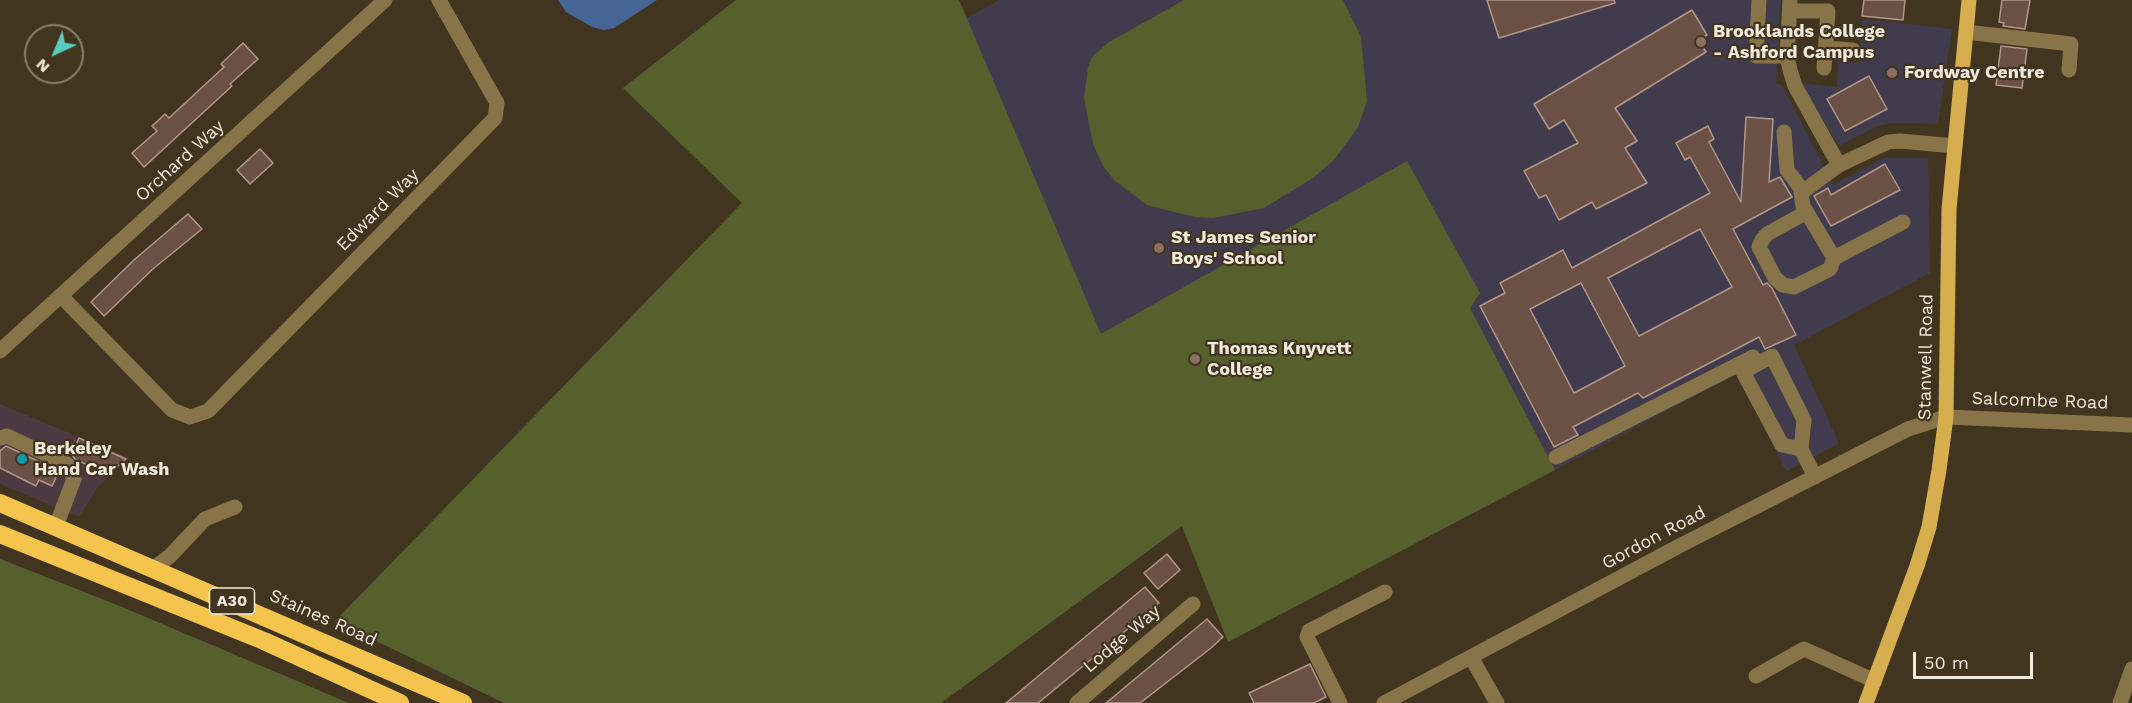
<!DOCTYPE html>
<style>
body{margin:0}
#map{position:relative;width:2132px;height:703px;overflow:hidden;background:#42351f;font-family:"Work Sans",sans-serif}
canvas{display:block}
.north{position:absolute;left:24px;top:24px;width:60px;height:60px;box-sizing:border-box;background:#42351f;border:2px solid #897e6b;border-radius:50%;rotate:224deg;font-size:16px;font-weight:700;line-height:24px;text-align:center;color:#f3ebdd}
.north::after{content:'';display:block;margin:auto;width:21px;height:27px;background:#57cec1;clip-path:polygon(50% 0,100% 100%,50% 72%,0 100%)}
.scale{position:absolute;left:1913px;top:652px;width:120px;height:27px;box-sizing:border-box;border:3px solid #f3ebdd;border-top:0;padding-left:8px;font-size:18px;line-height:21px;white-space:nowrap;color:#f3ebdd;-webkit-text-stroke:4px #42351f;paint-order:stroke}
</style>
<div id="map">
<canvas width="2132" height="703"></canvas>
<div class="north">N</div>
<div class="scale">50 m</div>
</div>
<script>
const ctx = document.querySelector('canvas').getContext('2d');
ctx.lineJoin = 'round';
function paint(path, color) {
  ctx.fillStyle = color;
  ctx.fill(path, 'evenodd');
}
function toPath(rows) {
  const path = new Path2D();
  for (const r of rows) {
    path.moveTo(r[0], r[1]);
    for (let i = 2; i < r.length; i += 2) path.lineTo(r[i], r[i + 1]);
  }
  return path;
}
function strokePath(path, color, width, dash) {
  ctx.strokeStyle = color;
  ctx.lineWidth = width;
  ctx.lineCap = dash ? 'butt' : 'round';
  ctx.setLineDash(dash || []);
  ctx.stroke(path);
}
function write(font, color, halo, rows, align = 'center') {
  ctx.font = font + ' "Work Sans",sans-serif';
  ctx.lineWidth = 4.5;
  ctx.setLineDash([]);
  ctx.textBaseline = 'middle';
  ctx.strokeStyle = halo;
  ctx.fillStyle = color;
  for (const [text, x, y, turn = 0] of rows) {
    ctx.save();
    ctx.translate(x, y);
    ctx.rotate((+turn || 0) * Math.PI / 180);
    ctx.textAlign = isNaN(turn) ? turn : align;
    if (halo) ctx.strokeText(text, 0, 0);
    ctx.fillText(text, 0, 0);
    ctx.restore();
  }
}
paint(toPath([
 [0,404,129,458,98,487,79,517,0,484]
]), '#4c3942');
paint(toPath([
 [736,0,959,0,967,18,999,0,1781,0,1776,83,1783,86,1833,185,1883,158,1928,158,1930,273,1794,345,1839,443,1807,461,1786,471,1737,374,1228,642,1182,526,941,703,504,703,335,621,742,203,623,88],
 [1862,19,1952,29,1938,124,1892,123,1877,126,1839,146,1800,83,1837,87,1838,60,1859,63]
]), '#403c4e');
paint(toPath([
 [736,0,959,0,1101,334,1407,161,1480,293,1470,308,1555,470,1228,642,1182,526,941,703,504,703,335,621,742,203,623,88],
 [1184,0,1343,0,1361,37,1367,101,1358,127,1334,160,1313,178,1264,208,1213,218,1195,217,1147,205,1115,181,1103,166,1093,144,1084,98,1088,67,1092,57,1109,42],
 [0,559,115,604,349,703,0,703]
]), '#55602d');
paint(toPath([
 [558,0,657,0,614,28,604,30,592,27,566,12]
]), '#456695');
const building = toPath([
 [1487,0,1614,0,1615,3,1499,38,1487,0],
 [1864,0,1905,0,1903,20,1862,16,1864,0],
 [2002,0,2030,0,2025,29,2003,26,2004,23,1999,22,2002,0],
 [1692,10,1707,35,1698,40,1706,52,1615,108,1637,141,1625,148,1647,183,1596,209,1592,202,1559,220,1546,195,1539,198,1524,171,1578,143,1564,120,1549,129,1534,104,1692,10],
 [243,43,258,59,230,84,232,86,144,167,132,153,157,131,152,126,165,114,169,118,224,67,221,64,243,43],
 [2001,46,2027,49,2022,88,1996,85,2001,46],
 [1869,76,1887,109,1845,131,1827,99,1869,76],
 [1746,117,1773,119,1769,182,1780,177,1792,197,1733,229,1763,285,1767,283,1772,288,1796,335,1765,349,1759,337,1643,398,1638,393,1573,427,1578,435,1554,447,1480,306,1505,293,1500,283,1563,250,1572,268,1710,193,1690,157,1685,160,1676,143,1708,126,1714,139,1709,142,1741,202,1746,117],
 [1700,229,1732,287,1639,336,1608,278,1700,229],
 [1581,283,1625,366,1574,393,1530,309,1581,283],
 [260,149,273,163,250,184,237,170,260,149],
 [1885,164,1900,190,1831,226,1814,196,1828,188,1831,195,1885,164],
 [188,214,202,229,154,268,104,316,91,302,135,259,188,214],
 [79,438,126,459,112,471,106,468,104,472,76,460,72,455,79,438],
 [6,446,59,471,52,486,39,480,36,486,0,468,0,451,6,446],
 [1167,554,1180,570,1158,589,1144,573,1167,554],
 [1145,587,1159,603,1100,652,1038,703,1006,703,1145,587],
 [1207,619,1223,637,1211,648,1140,703,1106,703,1207,619],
 [1310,664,1326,697,1314,703,1254,703,1249,693,1310,664]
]);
paint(building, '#6b5145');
strokePath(building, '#b39689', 1.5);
strokePath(toPath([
 [1759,0,1756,56,1787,56],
 [1790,0,1787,56,1790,70,1795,86,1839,165],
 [1790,11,1828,11,1824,68],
 [1966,32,2071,44,2069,70],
 [1826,48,1853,50],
 [1784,132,1787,170,1803,191],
 [1807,212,1767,234,1762,240,1759,247,1775,278,1783,285,1794,287,1830,269,1834,258],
 [1903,222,1834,258,1803,206,1801,193,1839,165,1888,142,1900,141,1955,146],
 [61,296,172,410,190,417,208,411,495,118,497,103,439,0],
 [0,351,385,0],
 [0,438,7,436,67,464,74,479,56,526],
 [1801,449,1782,445,1743,372,1772,356,1804,420,1801,449,1815,477],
 [1556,457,1753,357],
 [154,568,170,556,205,519,235,507],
 [1471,657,1497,703],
 [1756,676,1804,649,1875,681],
 [1077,703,1193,604],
 [1340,703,1307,637,1309,631,1385,592],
 [1384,703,1683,544,1908,429,1946,417,2132,425],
 [2120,703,2132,669]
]), '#877448', 15);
strokePath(toPath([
 [1866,703,1917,566,1929,527,1939,470,1946,417,1949,209,1969,0]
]), '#d6ae4d', 15);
strokePath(toPath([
 [0,503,463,703],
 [0,534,264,641,400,703]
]), '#f5c44c', 18);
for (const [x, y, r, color] of [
 [1701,42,6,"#8d6e63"],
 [1892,73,6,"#8d6e63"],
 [1159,248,6,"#8d6e63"],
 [1195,359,6,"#8d6e63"],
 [22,459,6,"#0f9aa8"]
]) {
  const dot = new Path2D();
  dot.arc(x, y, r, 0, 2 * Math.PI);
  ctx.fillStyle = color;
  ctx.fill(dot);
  strokePath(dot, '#42351f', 2);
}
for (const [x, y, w] of [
 [232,601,45]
]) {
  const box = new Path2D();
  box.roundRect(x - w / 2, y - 13, w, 26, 4.5);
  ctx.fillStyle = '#42351f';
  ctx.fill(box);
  strokePath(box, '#f3ebdd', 1.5);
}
write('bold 16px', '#f3ebdd', null, [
 ["A30",232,601]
]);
write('bold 18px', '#f3ebdd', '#42351f', [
 ["Brooklands College",1713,32],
 ["- Ashford Campus",1713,53],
 ["Fordway Centre",1904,73],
 ["St James Senior",1171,238],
 ["Boys' School",1171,259],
 ["Thomas Knyvett",1207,349],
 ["College",1207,370],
 ["Berkeley",34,449],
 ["Hand Car Wash",34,470]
], 'left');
write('18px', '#f3ebdd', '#42351f', [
 ["Orchard Way",180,161,-42],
 ["Edward Way",378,210,-45],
 ["Stanwell Road",1926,357,-89],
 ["Salcombe Road",2040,401,2],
 ["Gordon Road",1654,538,-28],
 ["Staines Road",323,618,24],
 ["Lodge Way",1122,639,-40]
]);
</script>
